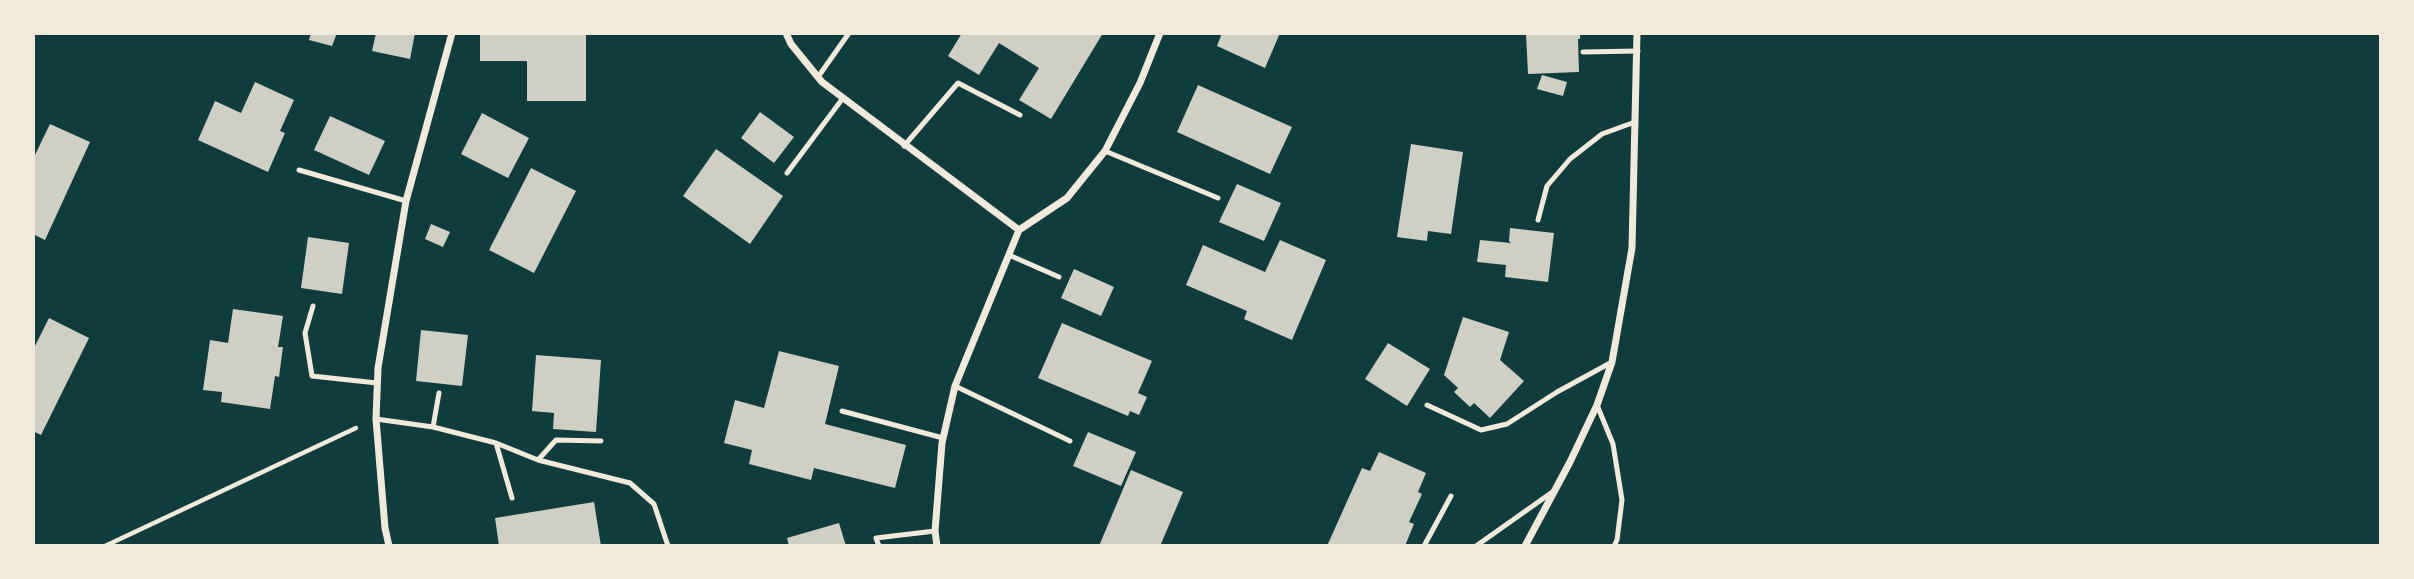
<!DOCTYPE html>
<style>
body{margin:0}
#map{position:relative;width:2414px;height:579px;overflow:hidden;background:#0f3d3e;font-family:Jost,sans-serif}
canvas{display:block}
.frame{position:absolute;inset:0;border:35px solid #f1e9da;pointer-events:none}
</style>
<div id="map">
<canvas width="2414" height="579"></canvas>
<div class="frame"></div>
</div>
<script>
const ctx = document.querySelector('canvas').getContext('2d');
ctx.lineJoin = 'round';
function paint(path, color) {
  ctx.fillStyle = color;
  ctx.fill(path, 'evenodd');
}
function toPath(rows) {
  const path = new Path2D();
  for (const r of rows) {
    path.moveTo(r[0], r[1]);
    for (let i = 2; i < r.length; i += 2) path.lineTo(r[i], r[i + 1]);
  }
  return path;
}
function strokePath(path, color, width, dash) {
  ctx.strokeStyle = color;
  ctx.lineWidth = width;
  ctx.lineCap = dash ? 'butt' : 'round';
  ctx.setLineDash(dash || []);
  ctx.stroke(path);
}
paint(toPath([
 [311,33,337,33,332,46,309,40],
 [376,33,415,33,410,59,372,51],
 [480,33,586,33,586,101,527,101,527,61,480,61],
 [962,33,1103,33,1051,119,1019,100,1039,68,999,43,979,75,948,56],
 [1222,33,1280,33,1265,68,1217,46],
 [1529,33,1580,33,1580,39,1578,39,1579,72,1528,74,1526,34],
 [1542,75,1567,82,1563,96,1537,89],
 [255,82,294,100,280,131,285,133,268,172,198,140,215,101,241,113],
 [1198,85,1292,127,1270,174,1177,132],
 [760,112,794,137,774,163,741,138],
 [482,113,529,138,508,178,461,154],
 [330,116,385,141,369,175,314,150],
 [50,124,90,142,45,240,33,234,33,159],
 [1411,144,1463,152,1451,234,1428,231,1427,241,1397,237],
 [716,149,783,196,750,244,683,196],
 [531,168,576,191,534,273,489,250],
 [1237,184,1281,203,1264,241,1219,222],
 [431,224,450,232,443,247,425,239],
 [1510,228,1554,233,1548,282,1505,277,1506,265,1477,262,1480,240,1511,243,1509,241],
 [308,237,349,243,342,294,301,288],
 [1280,240,1326,260,1292,340,1244,319,1247,311,1186,285,1203,245,1265,272],
 [1074,269,1114,287,1101,316,1061,298],
 [233,309,283,316,278,347,283,347,279,377,275,376,270,409,221,402,222,392,203,390,210,340,228,343],
 [1463,317,1509,332,1500,360,1524,381,1490,418,1474,403,1470,407,1454,392,1458,388,1444,375],
 [49,318,89,338,41,435,33,431,33,350],
 [1062,323,1152,361,1138,393,1147,397,1139,415,1130,411,1128,416,1038,378],
 [421,330,468,335,462,386,416,381],
 [1388,343,1430,369,1407,406,1365,379],
 [779,351,839,366,825,424,906,445,895,488,814,468,811,480,749,464,752,450,724,443,735,400,764,408],
 [536,355,601,360,596,432,553,429,554,413,532,411],
 [1088,432,1136,452,1121,486,1073,466],
 [1379,452,1426,473,1418,492,1422,494,1409,522,1414,524,1405,546,1327,546,1362,468,1370,471],
 [1131,470,1183,492,1161,544,1166,546,1099,546],
 [594,502,601,546,499,546,495,518],
 [839,523,846,546,789,546,787,538]
]), '#cfcfc3');
strokePath(toPath([
 [105,546,356,428]
]), '#f1e9da', 4.5);
strokePath(toPath([
 [1583,52,1638,51],
 [818,77,849,33],
 [904,146,958,83,1020,115],
 [1105,151,1218,198],
 [299,170,406,201],
 [787,173,843,98],
 [1538,220,1547,186,1570,159,1602,134,1635,122],
 [1009,255,1059,277],
 [313,306,305,333,312,376,377,383],
 [955,386,1070,441],
 [1427,405,1481,430,1507,424,1557,392,1612,362],
 [1597,405,1613,444,1622,500,1617,540,1614,546],
 [842,411,943,438],
 [376,419,433,427,496,443,538,460,630,483,654,504,668,546],
 [433,427,439,393],
 [496,443,512,498],
 [538,460,556,440,601,441],
 [879,546,876,538,935,531],
 [1424,546,1451,496],
 [1476,546,1551,493]
]), '#f1e9da', 5);
strokePath(toPath([
 [786,33,791,44,822,82,1019,230,1067,198,1105,151,1140,83,1160,33],
 [389,546,385,528,376,419,378,368,406,201,452,33],
 [937,546,935,531,942,443,955,386,1019,230],
 [1525,546,1570,462,1597,405,1612,362,1632,248,1637,33]
]), '#f1e9da', 7);
</script>
